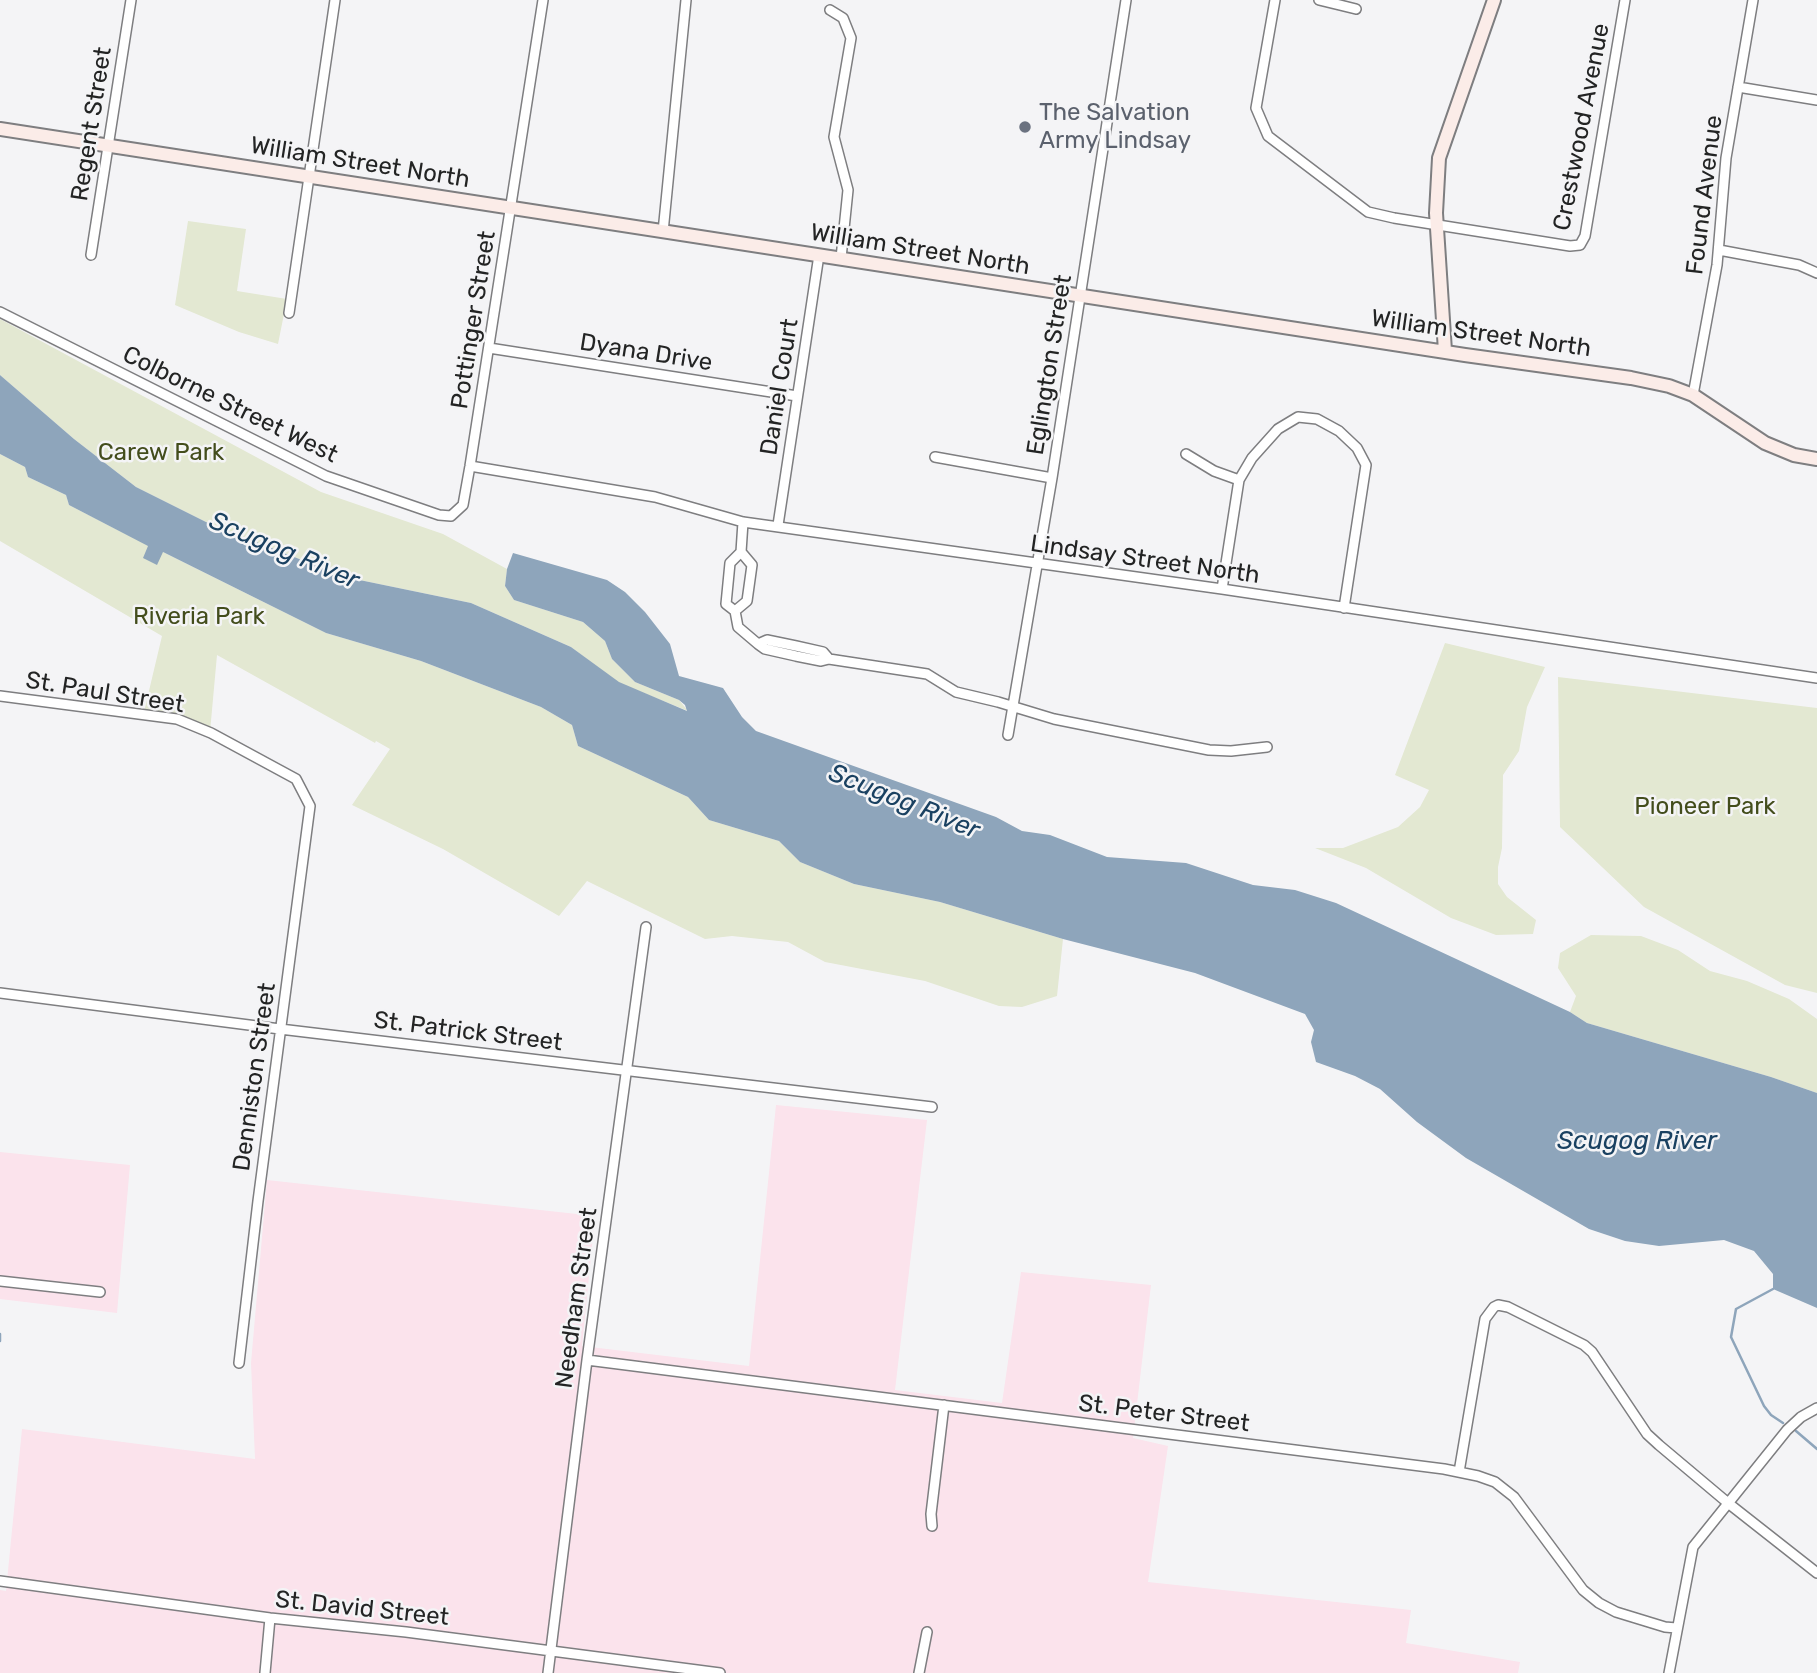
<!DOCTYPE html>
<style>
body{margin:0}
canvas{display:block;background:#f4f4f6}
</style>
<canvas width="1817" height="1673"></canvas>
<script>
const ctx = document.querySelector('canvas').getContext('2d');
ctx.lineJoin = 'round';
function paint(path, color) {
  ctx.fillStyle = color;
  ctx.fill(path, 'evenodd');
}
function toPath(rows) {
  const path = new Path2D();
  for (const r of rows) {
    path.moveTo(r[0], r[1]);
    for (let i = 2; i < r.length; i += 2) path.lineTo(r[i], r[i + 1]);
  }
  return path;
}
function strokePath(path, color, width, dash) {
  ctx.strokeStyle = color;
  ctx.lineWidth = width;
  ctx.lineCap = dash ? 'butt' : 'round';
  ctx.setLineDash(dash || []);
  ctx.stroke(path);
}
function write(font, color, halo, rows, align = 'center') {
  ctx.font = font + ' Rubik,sans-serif';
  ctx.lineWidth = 5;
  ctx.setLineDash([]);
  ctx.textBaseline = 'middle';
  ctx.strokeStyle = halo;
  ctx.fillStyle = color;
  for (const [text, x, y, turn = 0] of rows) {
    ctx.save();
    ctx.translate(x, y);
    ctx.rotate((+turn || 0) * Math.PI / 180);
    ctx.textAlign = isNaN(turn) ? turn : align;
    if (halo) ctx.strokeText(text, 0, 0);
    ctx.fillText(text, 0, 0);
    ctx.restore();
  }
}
paint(toPath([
 [776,1105,927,1120,895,1390,1002,1403,1021,1272,1151,1285,1133,1438,1168,1446,1148,1582,1411,1610,1406,1643,1520,1662,1518,1673,0,1673,0,1590,6,1591,22,1429,255,1459,251,1363,267,1180,595,1216,582,1346,749,1366],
 [0,1152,130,1165,117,1313,0,1299]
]), '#fbe3ec');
paint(toPath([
 [188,221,246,229,237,291,287,299,278,344,239,332,175,305],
 [0,319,321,492,443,534,507,569,505,586,514,600,583,622,605,641,612,659,635,682,679,700,688,711,619,683,571,647,471,603,345,577,208,523,136,487,74,439,0,375],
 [0,454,25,467,28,477,66,495,69,505,149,546,144,558,163,552,326,633,421,661,541,707,572,725,578,746,688,797,709,820,779,841,800,862,854,884,940,902,1063,939,1057,996,1022,1007,999,1006,925,981,825,962,788,942,732,936,705,939,587,881,559,916,443,849,352,805,390,749,376,741,375,743,217,655,210,732,169,720,143,716,162,636,0,541],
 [1445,643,1545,667,1527,707,1519,751,1503,775,1502,848,1498,867,1498,884,1507,897,1536,920,1533,934,1496,935,1451,918,1366,868,1315,848,1343,848,1398,827,1420,807,1429,790,1395,775],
 [1558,677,1817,708,1817,993,1785,985,1644,907,1560,827],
 [1591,935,1641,936,1678,950,1710,971,1747,981,1789,999,1817,1019,1817,1093,1771,1077,1587,1023,1570,1012,1576,996,1558,968,1560,953]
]), '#e3e8d2');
paint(toPath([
 [0,375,74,439,136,487,208,523,345,577,471,603,571,647,619,682,687,711,685,705,679,700,635,682,612,659,605,641,583,622,514,600,505,586,507,569,513,553,607,580,625,592,645,612,670,644,679,676,723,688,742,717,756,731,996,817,1022,831,1050,835,1107,857,1186,863,1253,885,1295,890,1336,903,1570,1012,1587,1023,1771,1077,1817,1093,1817,1308,1773,1289,1773,1274,1754,1251,1724,1240,1659,1246,1625,1241,1589,1229,1466,1158,1417,1122,1380,1089,1355,1076,1316,1062,1311,1042,1314,1030,1305,1014,1195,973,1063,939,940,902,854,884,800,862,779,841,709,820,688,797,578,746,572,725,541,707,421,661,326,633,163,552,157,565,143,558,148,546,69,505,66,495,28,477,25,467,0,454]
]), '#8ea5bb');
strokePath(toPath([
 [1773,1289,1736,1309,1731,1337,1764,1406,1771,1415,1783,1423],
 [0,1334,0,1341],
 [1796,1431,1817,1449]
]), '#8ea5bb', 2.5);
const street = toPath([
 [1275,0,1256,108,1268,136,1368,212,1394,218,1570,246,1580,245,1585,236,1625,0],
 [1319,0,1356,9],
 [830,10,843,18,851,38,834,137,848,190,841,258],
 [1738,87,1817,100],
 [663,232,686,0],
 [1719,250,1799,265,1817,273],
 [91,255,131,0],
 [0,312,326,476,439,515,451,516,463,505,470,466,543,0],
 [289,313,335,0],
 [489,348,797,396],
 [1693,395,1717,265,1726,158,1753,0],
 [1186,454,1214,471,1239,480],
 [935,457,1052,478],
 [470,466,655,497,743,522,1222,589,1817,678],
 [778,525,819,255],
 [741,552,743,522],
 [1222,589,1239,480,1252,458,1278,429,1298,417,1317,419,1339,431,1357,448,1366,465,1344,608],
 [735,611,726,604,730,563,741,552,752,565,747,601,735,611,738,627,758,644,767,640,796,646,823,652,829,659,821,661,796,656,765,649,758,644],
 [829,659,927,674,956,692,998,702,1054,719,1209,750,1231,751,1267,747],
 [0,696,177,719,211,733,296,779,310,806,258,1201,239,1363],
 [1008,735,1052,478,1126,0],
 [0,993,280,1029,932,1107],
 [0,1281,100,1292],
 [587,1360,1444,1469,1478,1476,1495,1482,1514,1497,1583,1590,1599,1603,1616,1612,1665,1627,1676,1628],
 [1459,1472,1485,1319,1494,1307,1498,1305,1508,1307,1584,1345,1592,1352,1647,1434,1659,1445,1728,1503,1817,1573],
 [932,1526,931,1514,944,1405],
 [0,1581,270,1618,406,1632,720,1673],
 [265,1673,270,1618],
 [548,1673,587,1360,646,927],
 [919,1673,927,1632],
 [1669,1673,1693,1547,1787,1430,1801,1417,1817,1408]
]);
const secondary = toPath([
 [0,129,1465,355,1631,378,1669,386,1693,395,1765,443,1794,455,1817,459],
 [1445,351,1436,213,1439,158,1494,0]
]);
strokePath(street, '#7e7e80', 12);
strokePath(secondary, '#7e7e80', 16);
strokePath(street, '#fff', 9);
strokePath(secondary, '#fbece8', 12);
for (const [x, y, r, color] of [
 [1025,127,7,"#6b7280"]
]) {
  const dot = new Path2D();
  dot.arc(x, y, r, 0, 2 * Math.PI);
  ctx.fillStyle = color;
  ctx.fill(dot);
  strokePath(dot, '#f4f4f6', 2.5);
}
write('24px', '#5b616d', '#f4f4f6', [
 ["The Salvation",1039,113],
 ["Army Lindsay",1039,141]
], 'left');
write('24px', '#232424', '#f4f4f6', [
 ["Regent Street",92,124,-81],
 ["Crestwood Avenue",1582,127,-79],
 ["William Street North",360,163,9],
 ["Found Avenue",1705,195,-83],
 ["William Street North",920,250,9],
 ["Pottinger Street",474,320,-81],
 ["William Street North",1481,334,8],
 ["Dyana Drive",646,353,9],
 ["Eglington Street",1050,365,-81],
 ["Daniel Court",780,387,-81],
 ["Colborne Street West",230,405,26],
 ["Lindsay Street North",1145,560,8],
 ["St. Paul Street",105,693,9],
 ["St. Patrick Street",468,1032,7],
 ["Denniston Street",255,1077,-82],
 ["Needham Street",577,1298,-82],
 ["St. Peter Street",1164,1414,7],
 ["St. David Street",362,1609,6]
]);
write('24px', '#434d1c', '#f4f4f6', [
 ["Carew Park",161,453],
 ["Riveria Park",199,617],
 ["Pioneer Park",1705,807]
]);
write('italic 26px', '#1a4161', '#f4f4f6', [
 ["Scugog River",284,551,23],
 ["Scugog River",904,802,22],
 ["Scugog River",1637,1141]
]);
</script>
